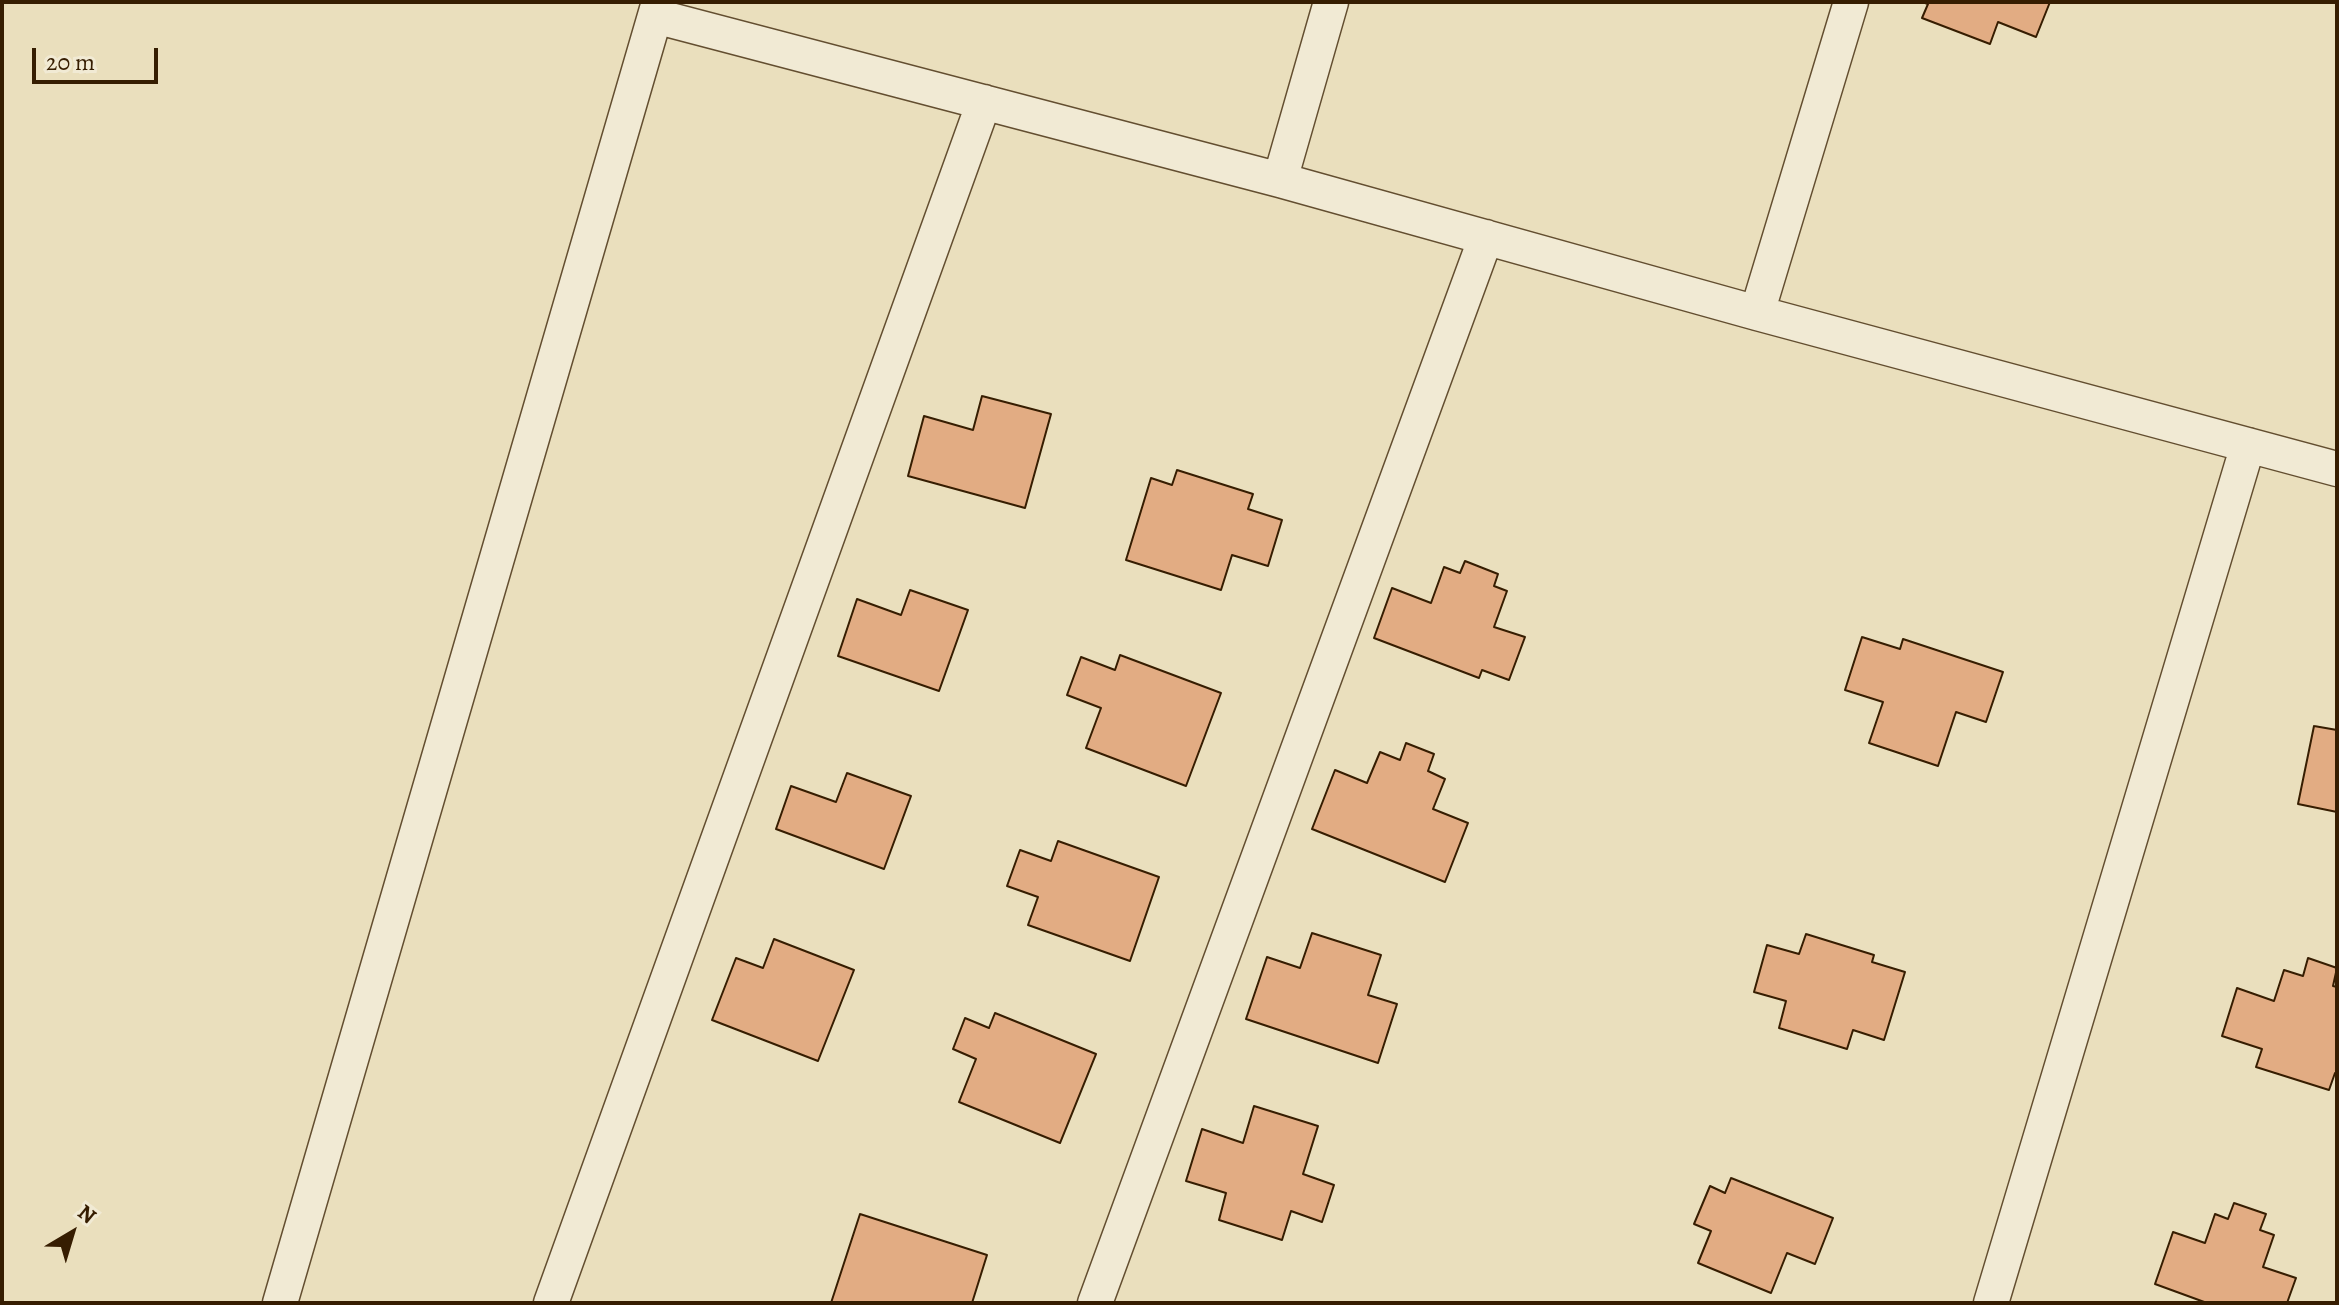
<!DOCTYPE html>
<style>
body{margin:0}
#map{position:relative;width:2339px;height:1305px;overflow:hidden;background:#eadfbd;font-family:Alegreya,serif}
canvas{display:block}
.frame{position:absolute;inset:0;border:4px solid #361d01;pointer-events:none}
.north{position:absolute;left:32px;top:1193px;width:80px;height:80px;-webkit-text-stroke:6px #f1ead4;paint-order:stroke;rotate:38deg;font-size:22px;font-weight:700;line-height:32px;text-align:center;color:#361d01}
.north::after{content:'';display:block;margin:auto;width:28px;height:36px;background:#361d01;clip-path:polygon(50% 0,100% 100%,50% 72%,0 100%)}
.scale{position:absolute;left:32px;top:48px;width:126px;height:36px;box-sizing:border-box;border:4px solid #361d01;border-top:0;padding-left:10px;font-size:24px;line-height:28px;white-space:nowrap;color:#361d01;-webkit-text-stroke:6px #f1ead4;paint-order:stroke}
</style>
<div id="map">
<canvas width="2339" height="1305"></canvas>
<div class="frame"></div>
<div class="north">N</div>
<div class="scale">20 m</div>
</div>
<script>
const ctx = document.querySelector('canvas').getContext('2d');
ctx.lineJoin = 'round';
function paint(path, color) {
  ctx.fillStyle = color;
  ctx.fill(path, 'evenodd');
}
function toPath(rows) {
  const path = new Path2D();
  for (const r of rows) {
    path.moveTo(r[0], r[1]);
    for (let i = 2; i < r.length; i += 2) path.lineTo(r[i], r[i + 1]);
  }
  return path;
}
function strokePath(path, color, width, dash) {
  ctx.strokeStyle = color;
  ctx.lineWidth = width;
  ctx.lineCap = dash ? 'butt' : 'round';
  ctx.setLineDash(dash || []);
  ctx.stroke(path);
}
const building = toPath([
 [1922,2,2050,2,2036,37,1998,22,1990,44,1922,18,1928,4,1922,2],
 [982,396,1051,414,1025,508,908,476,924,416,973,430,982,396],
 [1177,470,1253,494,1248,509,1282,520,1268,566,1232,555,1221,590,1126,560,1151,478,1172,485,1177,470],
 [1465,561,1498,574,1494,586,1507,591,1494,627,1525,637,1509,680,1482,670,1479,678,1374,638,1392,588,1431,603,1444,567,1460,573,1465,561],
 [910,590,968,610,939,691,838,656,857,599,901,615,910,590],
 [1862,637,1900,649,1903,639,2003,672,1986,722,1956,712,1938,766,1869,743,1883,702,1845,690,1862,637],
 [1120,655,1221,693,1186,786,1086,748,1101,708,1067,695,1081,657,1115,670,1120,655],
 [2314,726,2337,730,2337,812,2298,804,2314,726],
 [1406,743,1434,754,1428,771,1445,779,1433,809,1468,823,1445,882,1312,829,1335,770,1367,783,1380,752,1400,760,1406,743],
 [847,773,911,796,884,869,776,829,791,786,836,802,847,773],
 [1058,841,1159,877,1130,961,1028,925,1038,897,1007,886,1020,850,1051,861,1058,841],
 [1312,933,1381,955,1368,995,1397,1004,1378,1063,1246,1019,1267,957,1300,968,1312,933],
 [1806,934,1874,955,1872,962,1905,972,1884,1040,1853,1030,1847,1049,1779,1028,1786,1001,1754,992,1767,945,1799,954,1806,934],
 [774,939,854,970,818,1061,712,1020,736,958,763,968,774,939],
 [2308,958,2337,968,2333,986,2337,987,2337,1073,2335,1073,2329,1090,2256,1067,2262,1049,2222,1036,2237,988,2274,1001,2284,970,2303,976,2308,958],
 [995,1013,1096,1054,1060,1143,959,1102,976,1059,953,1049,965,1018,989,1028,995,1013],
 [1254,1106,1318,1126,1303,1174,1334,1185,1322,1222,1291,1211,1282,1240,1219,1220,1226,1193,1186,1181,1202,1129,1243,1143,1254,1106],
 [1731,1178,1833,1218,1815,1264,1787,1253,1771,1293,1698,1263,1711,1231,1694,1224,1710,1186,1725,1193,1731,1178],
 [2234,1203,2266,1214,2260,1230,2274,1235,2263,1267,2296,1278,2287,1303,2207,1303,2155,1284,2173,1232,2205,1243,2215,1214,2228,1219,2234,1203],
 [860,1214,987,1255,972,1303,831,1303,860,1214]
]);
paint(building, '#e2ac83');
strokePath(building, '#361d01', 2);
const minor = toPath([
 [655,16,1280,180,1757,313,2337,469],
 [1280,180,1331,2],
 [1757,313,1851,2],
 [280,1303,659,2],
 [551,1303,984,102],
 [1095,1303,1486,237],
 [1991,1303,2248,445]
]);
strokePath(minor, '#634e30', 37);
strokePath(minor, '#f1ead4', 34);
</script>
